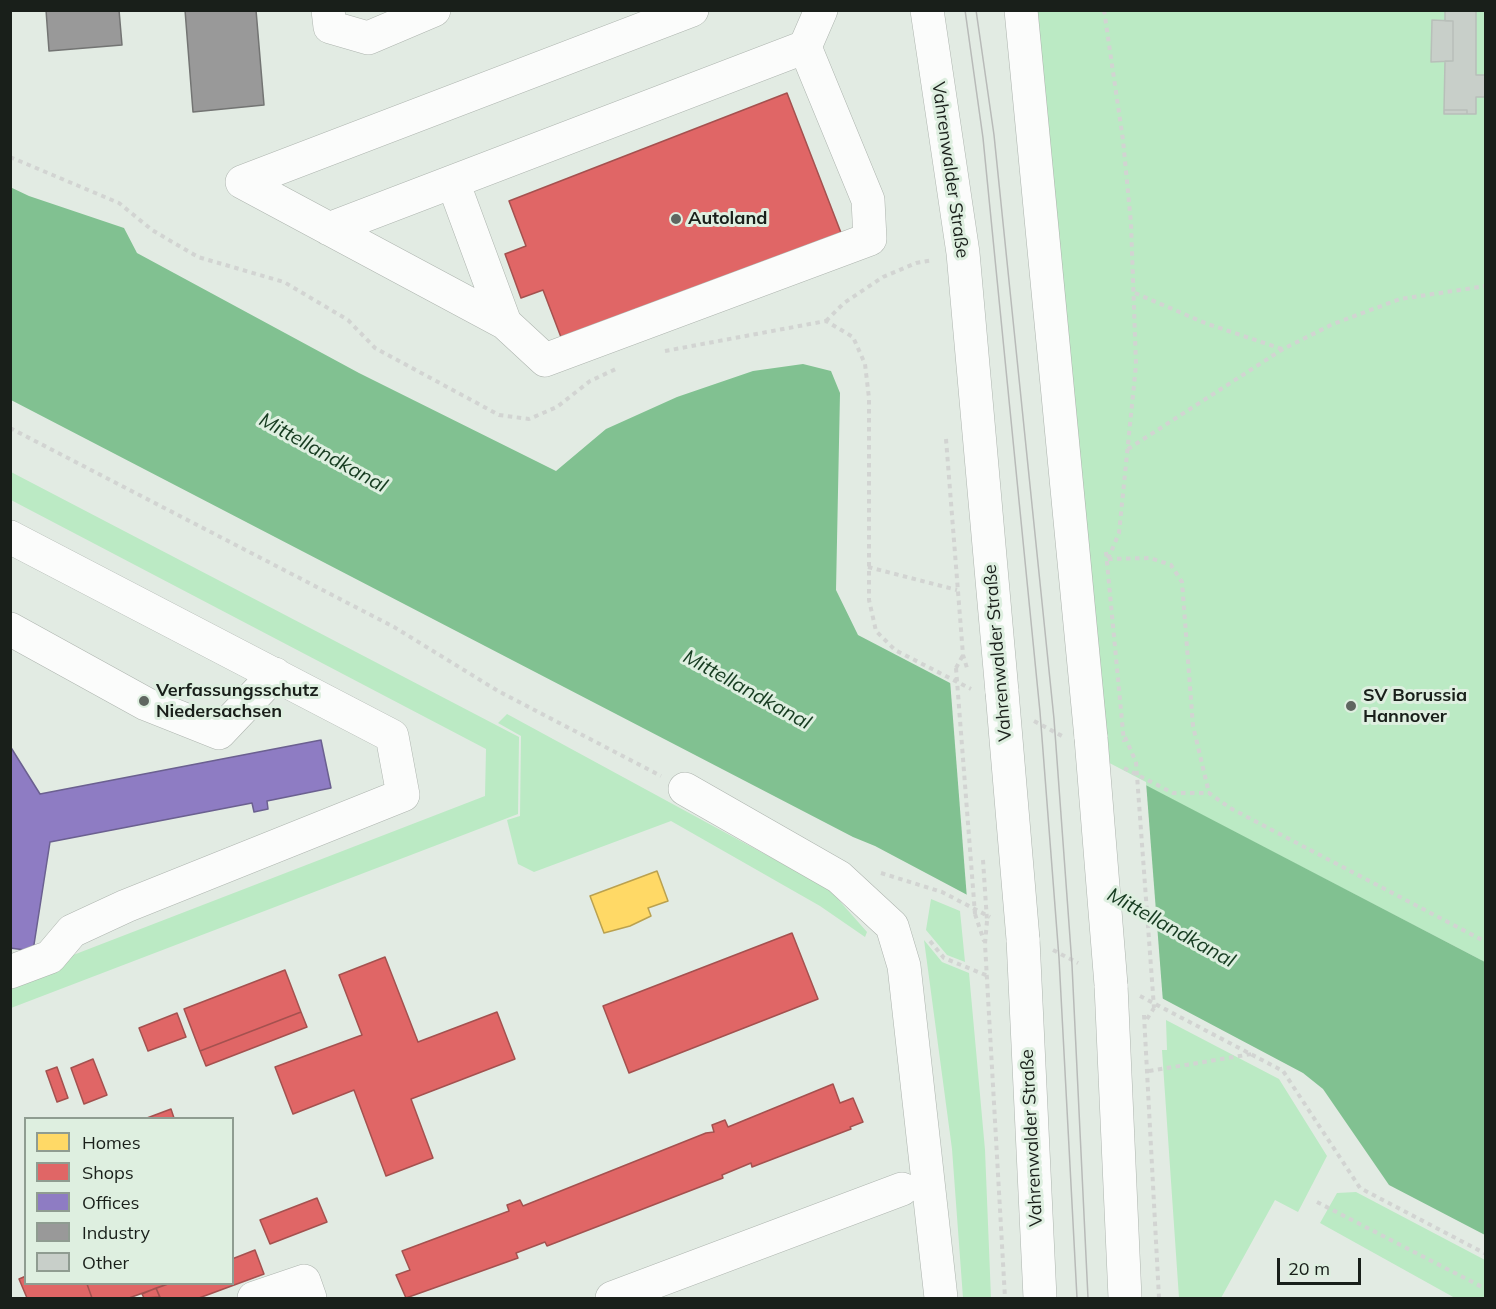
<!DOCTYPE html>
<meta charset="utf-8">
<style>
body{margin:0}
#map{position:relative;width:1496px;height:1309px;overflow:hidden;background:#e2ebe3;font-family:Mulish,sans-serif}
canvas{display:block}
.frame{position:absolute;inset:0;border:12px solid #191f1a;pointer-events:none}
.legend{position:absolute;left:24px;top:1117px;width:210px;height:168px;box-sizing:border-box;background:#deefe0;border:2px solid #8f9c91;margin:0;padding:8px 10px;list-style:none;font-size:18px;color:#191f1a}
.legend li{display:flex;align-items:center;gap:12px;height:30px}
.legend b{width:30px;border:2px solid #8f9c91}
.scale{position:absolute;left:1277px;top:1258px;width:84px;height:27px;box-sizing:border-box;border:3px solid #191f1a;border-top:0;padding-left:8px;font-size:18px;line-height:21px;white-space:nowrap;color:#191f1a;-webkit-text-stroke:4px #deefe0;paint-order:stroke}
</style>
<div id="map">
<canvas width="1496" height="1309"></canvas>
<div class="frame"></div>
<ul class="legend">
<li><b style="height:16px;background:#ffd966"></b>Homes</li>
<li><b style="height:16px;background:#e06666"></b>Shops</li>
<li><b style="height:16px;background:#8e7cc3"></b>Offices</li>
<li><b style="height:16px;background:#999"></b>Industry</li>
<li><b style="height:16px;background:#c8cfc9"></b>Other</li>
</ul>
<div class="scale">20 m</div>
</div>
<script>
const ctx = document.querySelector('canvas').getContext('2d');
ctx.lineJoin = 'round';
function paint(path, color) {
  ctx.fillStyle = color;
  ctx.fill(path, 'evenodd');
}
function toPath(rows) {
  const path = new Path2D();
  for (const r of rows) {
    path.moveTo(r[0], r[1]);
    for (let i = 2; i < r.length; i += 2) path.lineTo(r[i], r[i + 1]);
  }
  return path;
}
function strokePath(path, color, width, dash) {
  ctx.strokeStyle = color;
  ctx.lineWidth = width;
  ctx.lineCap = dash ? 'butt' : 'round';
  ctx.setLineDash(dash || []);
  ctx.stroke(path);
}
function write(font, color, halo, rows, align = 'center') {
  ctx.font = font + ' Mulish,sans-serif';
  ctx.lineWidth = 6;
  ctx.setLineDash([]);
  ctx.textBaseline = 'middle';
  ctx.strokeStyle = halo;
  ctx.fillStyle = color;
  for (const [text, x, y, turn = 0] of rows) {
    ctx.save();
    ctx.translate(x, y);
    ctx.rotate((+turn || 0) * Math.PI / 180);
    ctx.textAlign = isNaN(turn) ? turn : align;
    if (halo) ctx.strokeText(text, 0, 0);
    ctx.fillText(text, 0, 0);
    ctx.restore();
  }
}
paint(toPath([
 [1021,11,1485,11,1485,962,1098,761],
 [11,472,519,737,518,814,11,1008,11,979,485,796,486,749,11,500],
 [507,714,829,889,867,932,865,937,820,906,671,821,534,872,518,864,507,820,520,816,521,736,498,723],
 [931,899,960,911,965,962,947,955,926,930],
 [924,940,942,962,969,973,985,1150,991,1298,963,1298,952,1149],
 [1166,1020,1279,1079,1327,1156,1298,1212,1275,1200,1221,1298,1179,1298,1162,1050,1167,1050],
 [1356,1192,1485,1260,1485,1298,1455,1298,1320,1223,1337,1193]
]), '#bbeac4');
paint(toPath([
 [10,187,29,196,124,228,137,253,359,373,556,471,606,429,677,397,753,371,803,364,831,371,840,393,836,590,858,635,1485,962,1485,1235,1389,1185,1323,1089,1303,1073,875,846,853,837,11,400]
]), '#81c191');
paint(toPath([
 [950,680,1146,782,1163,1002,967,899]
]), '#e2ebe3');
const homes = toPath([
 [657,871,668,901,648,908,651,916,630,926,604,933,590,896,657,871]
]);
paint(homes, '#ffd966');
strokePath(homes, '#baa14f', 1.5);
const shops = toPath([
 [787,93,843,238,564,345,543,290,521,298,505,254,526,246,509,201,787,93],
 [792,933,818,999,629,1073,603,1006,792,933],
 [385,957,418,1042,497,1012,515,1059,411,1099,433,1158,386,1176,354,1090,293,1114,275,1067,362,1035,339,975,385,957],
 [285,970,301,1012,200,1051,184,1009,285,970],
 [301,1012,307,1027,206,1066,200,1051,301,1012],
 [177,1013,186,1037,148,1051,139,1028,177,1013],
 [93,1059,107,1095,84,1104,71,1068,93,1059],
 [57,1067,68,1098,57,1102,46,1071,57,1067],
 [833,1084,840,1103,853,1098,863,1122,850,1127,851,1129,752,1167,751,1163,722,1175,723,1178,547,1246,545,1242,516,1253,518,1258,406,1298,396,1275,410,1270,402,1251,509,1211,507,1205,520,1200,523,1206,706,1133,714,1132,712,1125,725,1120,728,1127,833,1084],
 [171,1109,174,1118,147,1118,171,1109],
 [317,1198,327,1222,270,1244,260,1220,317,1198],
 [255,1250,264,1274,199,1298,160,1298,156,1288,168,1284,232,1284,232,1259,255,1250],
 [26,1276,26,1284,87,1284,92,1298,27,1298,19,1279,26,1276],
 [87,1284,168,1284,129,1298,92,1298,87,1284],
 [156,1288,160,1297,144,1298,142,1294,156,1288]
]);
paint(shops, '#e06666');
strokePath(shops, '#a4514f', 1.5);
const offices = toPath([
 [321,740,331,788,267,801,268,809,254,812,252,803,50,842,33,951,10,948,10,746,40,794,321,740]
]);
paint(offices, '#8e7cc3');
strokePath(offices, '#6b6090', 1.5);
const industry = toPath([
 [46,10,119,10,122,45,49,51,46,10],
 [185,10,256,10,264,105,193,112,185,10]
]);
paint(industry, '#999');
strokePath(industry, '#737473', 1.5);
const building = toPath([
 [1445,10,1476,10,1476,75,1486,75,1486,97,1476,97,1476,114,1467,114,1467,110,1444,110,1445,61,1453,61,1453,21,1445,21,1445,10],
 [1432,20,1453,21,1453,61,1431,62,1432,20],
 [1444,110,1467,110,1467,114,1444,114,1444,110]
]);
paint(building, '#c8cfc9');
strokePath(building, '#b8bfb9', 1.5);
const minor = toPath([
 [328,10,330,27,368,38,434,10],
 [692,10,242,182,505,323,545,360,870,239,868,200,805,47,821,10],
 [453,182,505,323],
 [329,229,805,47],
 [10,537,392,736,403,795,126,906,72,931,50,957,10,972],
 [10,629,146,704,219,733,275,674],
 [685,789,839,877,892,926,904,966,941,1298],
 [254,1298,304,1281,310,1298],
 [612,1298,902,1189]
]);
const major = toPath([
 [927,10,963,253,1002,692],
 [1021,10,1091,738],
 [1023,939,1040,1298],
 [1111,985,1125,1298]
]);
strokePath(minor, '#adb4ae', 34);
strokePath(major, '#adb4ae', 34);
strokePath(toPath([
 [1104,10,1123,140,1131,223,1136,365,1119,533,1108,559],
 [10,157,119,203,152,230,198,257,284,282,348,320,375,348,499,415,529,419,557,407,590,381,616,369],
 [1135,293,1205,323,1282,349],
 [826,321,844,303,883,277,916,263,933,260],
 [665,351,826,321,853,337,865,364,869,398,869,600,876,631,895,650,971,689],
 [10,428,394,627,498,691,661,776],
 [946,439,963,655,967,668],
 [1128,449,1283,349,1333,324,1400,299,1486,286],
 [1106,552,1124,742],
 [1108,559,1150,558,1171,565,1182,582,1193,726,1209,793],
 [868,567,957,590],
 [956,668,963,655],
 [1034,721,1062,736],
 [1125,737,1136,762],
 [1124,768,1173,793,1209,793,1230,808,1486,942],
 [881,873,942,892,990,917],
 [975,914,984,941],
 [987,921,985,944,1005,1298],
 [930,941,944,958,988,976],
 [1053,950,1078,963],
 [1140,996,1283,1071,1360,1188,1486,1254],
 [1144,1015,1159,1298],
 [1147,1019,1154,1008],
 [1149,1071,1252,1054],
 [1317,1202,1486,1289]
]), '#d2d4d2', 4, [4.5, 4.5]);
strokePath(minor, '#fbfcfb', 33);
strokePath(major, '#fbfcfb', 33);
strokePath(toPath([
 [965,10,983,138,1040,712,1059,958,1077,1298],
 [976,10,994,135,1054,719,1072,965,1088,1298]
]), '#b8bab8', 1.5);
const majorBridge = toPath([
 [1002,692,1023,939],
 [1091,738,1111,985]
]);
strokePath(majorBridge, '#adb4ae', 34, []);
strokePath(toPath([
 [956,668,975,914],
 [1136,762,1154,1008],
 [983,860,987,921]
]), '#d2d4d2', 4, [4.5, 4.5]);
strokePath(majorBridge, '#fbfcfb', 33);
for (const [x, y, r, color] of [
 [676,219,6,"#5f6660"],
 [144,701,6,"#5f6660"],
 [1351,706,6,"#5f6660"]
]) {
  const dot = new Path2D();
  dot.arc(x, y, r, 0, 2 * Math.PI);
  ctx.fillStyle = color;
  ctx.fill(dot);
  strokePath(dot, '#deefe0', 2);
}
write('18px', '#191f1a', '#deefe0', [
 ["Vahrenwalder Straße",950,170,82],
 ["Vahrenwalder Straße",998,653,-95],
 ["Vahrenwalder Straße",1032,1138,-93]
]);
write('bold 18px', '#191f1a', '#deefe0', [
 ["Autoland",688,219],
 ["Verfassungsschutz",156,691],
 ["Niedersachsen",156,712],
 ["SV Borussia",1363,696],
 ["Hannover",1363,717]
], 'left');
write('italic 20px', '#163b20', '#deefe0', [
 ["Mittellandkanal",323,453,29],
 ["Mittellandkanal",747,690,29],
 ["Mittellandkanal",1171,928,29]
]);
</script>
